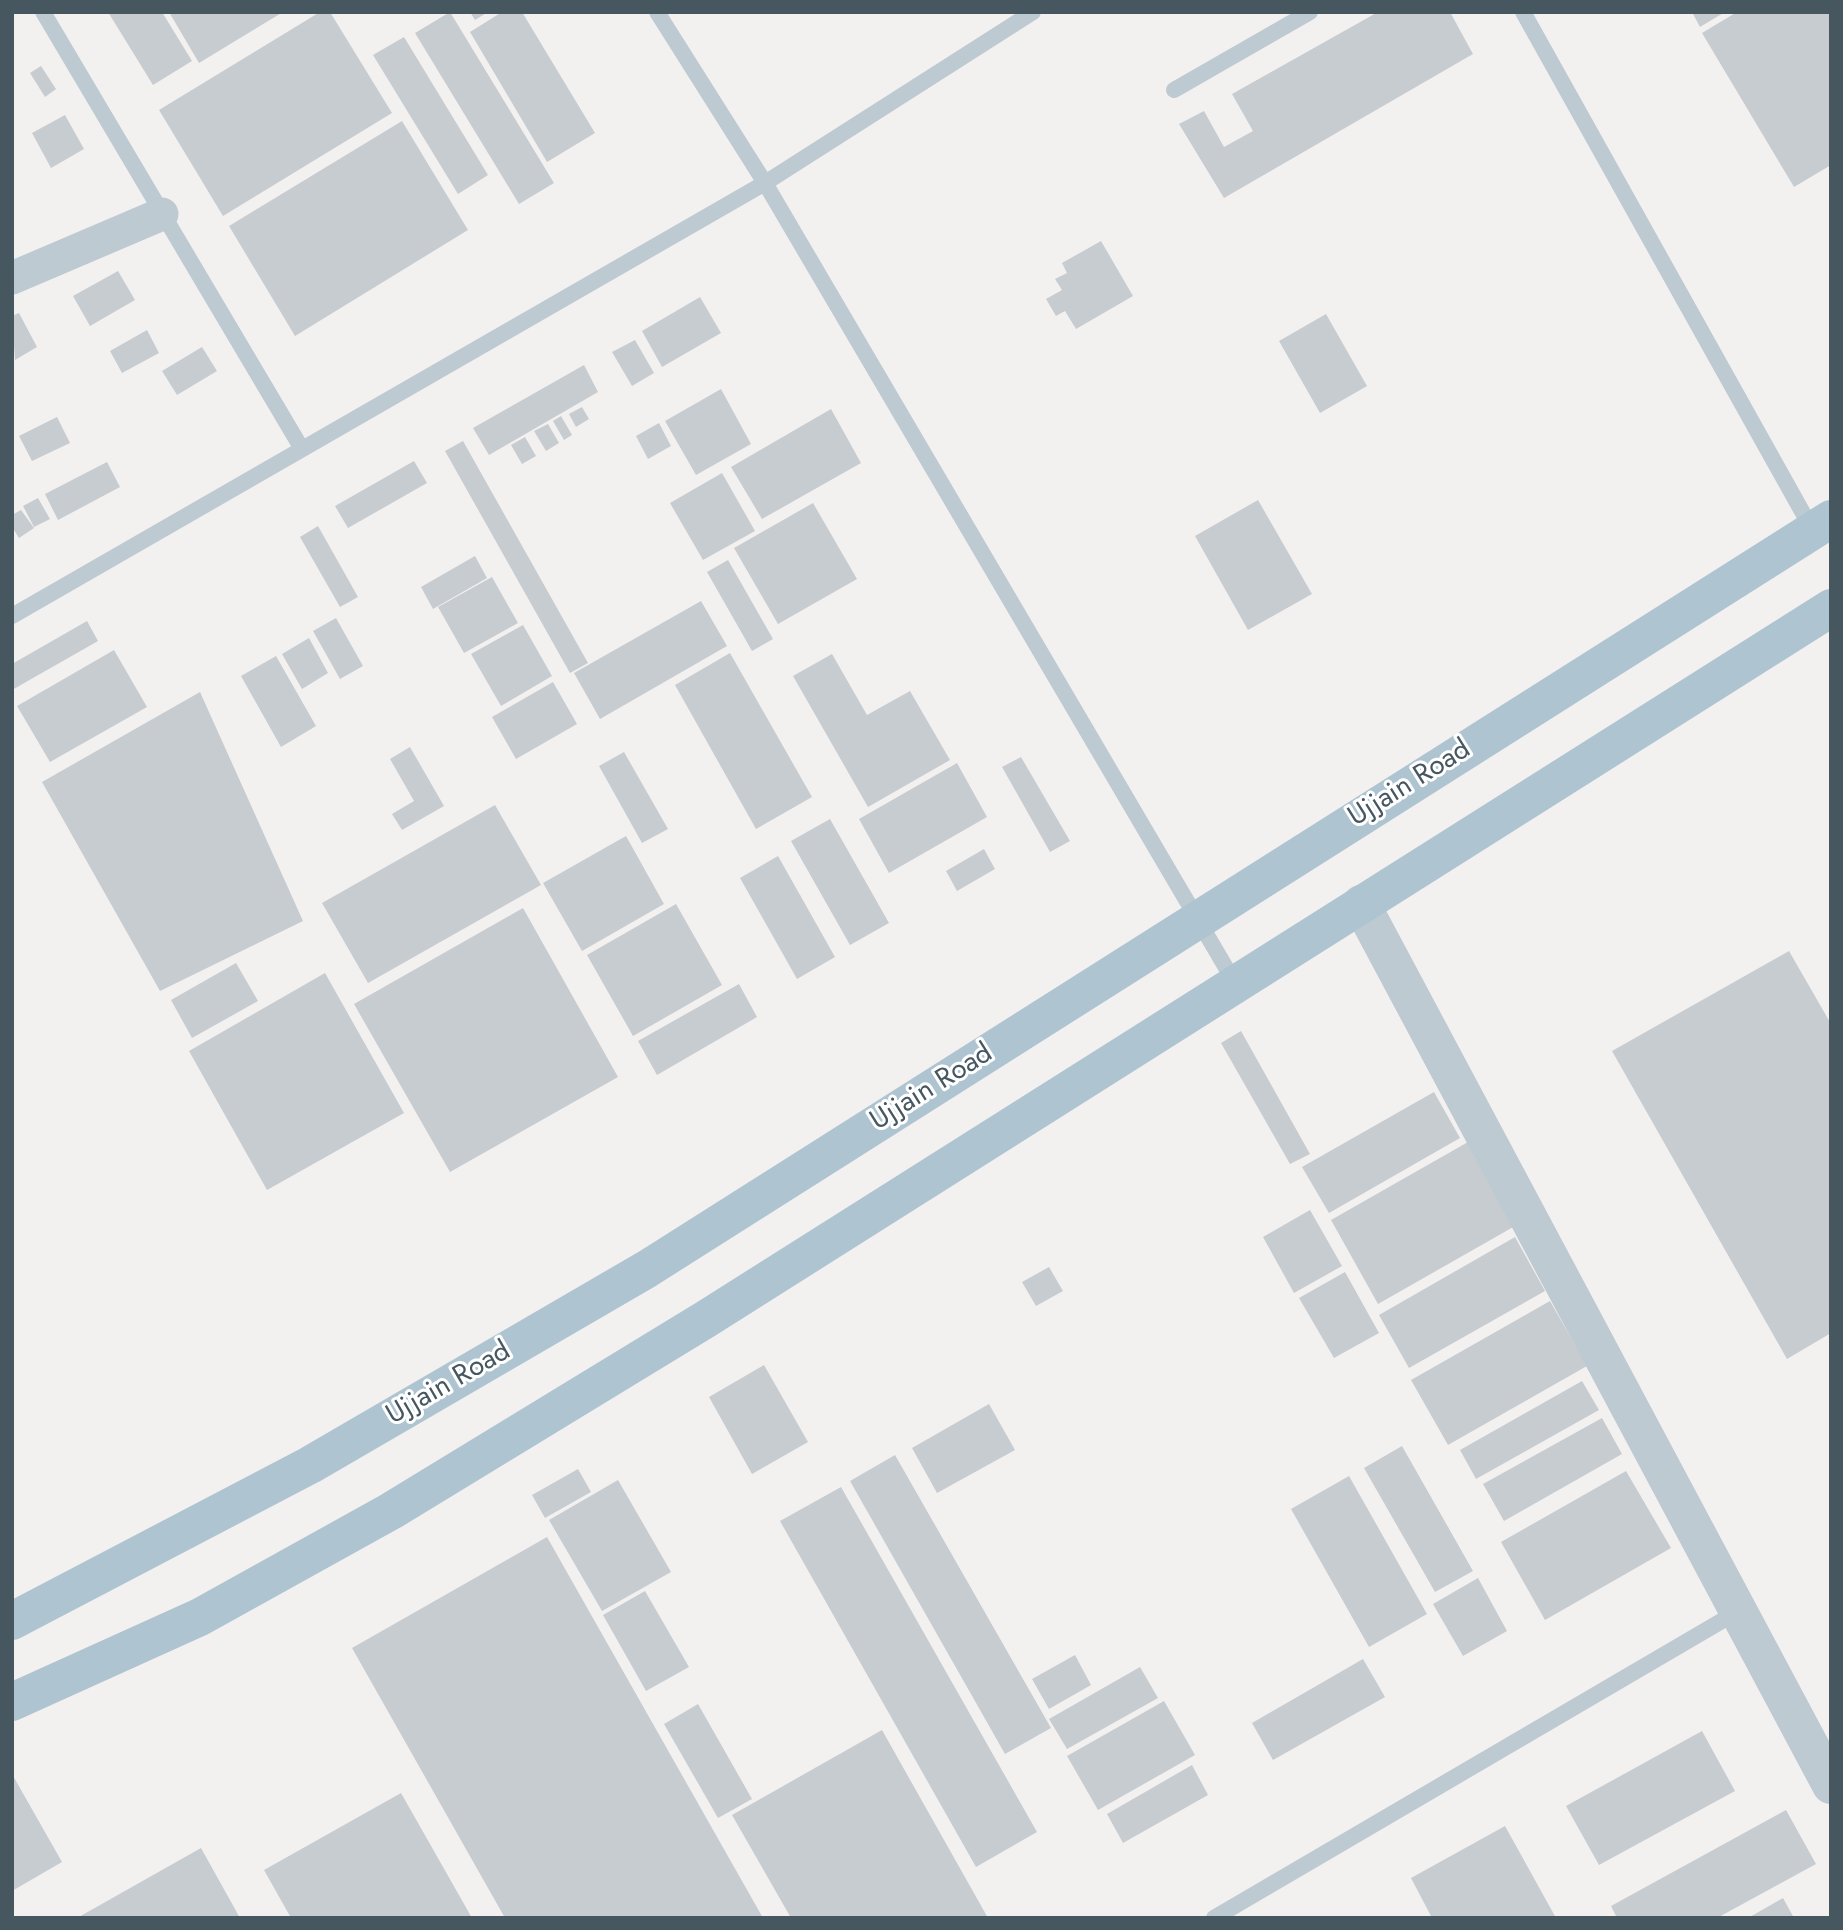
<!DOCTYPE html>
<style>
body{margin:0}
#map{position:relative;width:1843px;height:1930px;overflow:hidden;background:#f3f0f0;font-family:Jost,sans-serif}
canvas{display:block}
.frame{position:absolute;inset:0;border:14px solid #465760;pointer-events:none}
</style>
<div id="map">
<canvas width="1843" height="1930"></canvas>
<div class="frame"></div>
</div>
<script>
const ctx = document.querySelector('canvas').getContext('2d');
ctx.lineJoin = 'round';
function paint(path, color) {
  ctx.fillStyle = color;
  ctx.fill(path, 'evenodd');
}
function toPath(rows) {
  const path = new Path2D();
  for (const r of rows) {
    path.moveTo(r[0], r[1]);
    for (let i = 2; i < r.length; i += 2) path.lineTo(r[i], r[i + 1]);
  }
  return path;
}
function strokePath(path, color, width, dash) {
  ctx.strokeStyle = color;
  ctx.lineWidth = width;
  ctx.lineCap = dash ? 'butt' : 'round';
  ctx.setLineDash(dash || []);
  ctx.stroke(path);
}
function write(font, color, halo, rows, align = 'center') {
  ctx.font = font + ' Jost,sans-serif';
  ctx.lineWidth = 6;
  ctx.setLineDash([]);
  ctx.textBaseline = 'middle';
  ctx.strokeStyle = halo;
  ctx.fillStyle = color;
  for (const [text, x, y, turn = 0] of rows) {
    ctx.save();
    ctx.translate(x, y);
    ctx.rotate((+turn || 0) * Math.PI / 180);
    ctx.textAlign = isNaN(turn) ? turn : align;
    if (halo) ctx.strokeText(text, 0, 0);
    ctx.fillText(text, 0, 0);
    ctx.restore();
  }
}
paint(toPath([
 [108,12,162,12,192,61,153,85],
 [169,12,283,12,199,63],
 [320,12,330,12,392,113,223,216,159,110],
 [450,12,554,183,519,204,415,33],
 [470,12,488,12,475,20],
 [502,12,522,12,595,133,547,162,470,32],
 [1378,12,1450,12,1473,54,1224,198,1179,124,1204,111,1224,147,1253,131,1232,94],
 [1692,12,1725,12,1700,27],
 [1737,12,1831,12,1831,165,1794,187,1702,33],
 [404,37,488,175,458,194,373,55],
 [41,66,56,89,45,97,30,73],
 [65,115,84,149,51,168,32,133],
 [402,121,468,230,295,336,229,226],
 [1101,241,1133,296,1076,329,1065,311,1056,316,1046,299,1062,290,1055,279,1067,273,1062,263],
 [118,271,135,300,90,326,73,296],
 [700,297,721,333,662,367,642,331],
 [19,313,37,347,15,360,12,316],
 [1326,314,1367,386,1320,413,1279,341],
 [147,330,159,353,122,373,110,351],
 [635,340,654,373,632,386,612,352],
 [202,347,217,371,177,395,162,371],
 [584,365,598,392,489,455,473,428],
 [721,389,751,444,696,475,665,421],
 [582,407,589,419,576,427,569,414],
 [831,409,861,463,762,519,731,467],
 [561,416,572,435,564,440,553,421],
 [57,417,70,443,32,461,19,436],
 [659,423,671,446,648,459,636,436],
 [548,424,559,443,546,451,534,431],
 [525,437,536,456,522,464,511,445],
 [463,441,588,663,570,673,445,451],
 [414,461,427,483,348,528,335,506],
 [107,462,120,487,58,520,45,494],
 [722,473,755,531,703,560,670,503],
 [38,498,50,519,34,527,23,506],
 [1258,500,1312,594,1248,630,1195,536],
 [813,503,857,579,778,624,734,548],
 [21,510,34,528,19,538,12,527,12,515],
 [318,526,358,597,340,607,300,537],
 [475,556,487,578,433,609,421,587],
 [728,560,773,639,752,651,707,572],
 [492,577,518,623,464,653,438,607],
 [701,601,727,646,600,719,574,673],
 [336,618,363,666,340,679,313,631],
 [87,621,98,641,12,690,12,664],
 [523,625,552,676,501,706,471,654],
 [309,638,328,673,302,689,282,654],
 [114,650,147,707,50,762,17,706],
 [730,653,812,797,756,829,675,685],
 [832,654,867,715,910,691,950,760,868,807,793,676],
 [276,656,316,726,281,747,241,676],
 [553,682,577,724,516,759,492,717],
 [200,692,303,921,160,991,42,782],
 [410,747,444,806,402,830,392,814,414,801,390,759],
 [624,752,668,829,642,843,599,766],
 [1021,757,1070,841,1050,852,1002,767],
 [957,763,987,817,889,873,859,819],
 [495,805,541,885,368,983,322,903],
 [830,819,889,923,850,945,791,841],
 [626,836,664,904,582,951,543,883],
 [984,849,995,869,957,891,946,871],
 [778,856,835,957,797,979,740,878],
 [676,904,722,985,633,1036,587,955],
 [523,908,618,1077,450,1172,354,1004],
 [1789,951,1831,1024,1831,1333,1787,1359,1612,1051],
 [236,963,258,1001,192,1038,171,1000],
 [325,973,404,1113,267,1190,189,1051],
 [739,984,757,1017,657,1075,638,1041],
 [1241,1031,1310,1154,1290,1164,1221,1043],
 [1434,1092,1460,1138,1329,1213,1302,1167],
 [1468,1142,1515,1226,1378,1304,1331,1220],
 [1310,1210,1342,1266,1294,1293,1263,1237],
 [1515,1237,1545,1291,1409,1368,1379,1315],
 [1049,1267,1063,1291,1036,1306,1022,1282],
 [1345,1272,1379,1333,1334,1358,1299,1298],
 [1550,1301,1587,1366,1448,1445,1411,1380],
 [764,1365,808,1442,752,1474,709,1397],
 [1582,1381,1599,1410,1476,1479,1460,1450],
 [989,1404,1015,1450,937,1493,912,1448],
 [1602,1418,1622,1454,1504,1521,1483,1484],
 [1402,1446,1473,1571,1435,1592,1364,1468],
 [895,1455,1051,1728,1005,1754,850,1481],
 [578,1469,591,1492,545,1518,532,1495],
 [1626,1471,1671,1548,1545,1620,1501,1542],
 [1349,1476,1427,1614,1369,1647,1291,1509],
 [618,1480,671,1572,602,1611,549,1520],
 [841,1487,1037,1832,976,1867,780,1521],
 [547,1537,763,1918,505,1918,352,1648],
 [1478,1578,1507,1631,1463,1656,1433,1604],
 [645,1591,689,1667,646,1691,603,1615],
 [1075,1655,1091,1685,1049,1709,1032,1679],
 [1363,1659,1385,1697,1273,1760,1252,1723],
 [1140,1667,1158,1698,1067,1749,1049,1719],
 [1164,1701,1195,1755,1098,1810,1067,1756],
 [698,1704,752,1799,718,1818,664,1724],
 [882,1730,988,1918,791,1918,732,1815],
 [1702,1731,1735,1791,1599,1865,1566,1806],
 [1192,1765,1208,1795,1123,1843,1107,1814],
 [12,1774,62,1862,12,1891],
 [401,1793,472,1918,291,1918,264,1870],
 [1786,1810,1816,1864,1717,1918,1617,1918,1611,1906],
 [1505,1826,1556,1918,1432,1918,1411,1878],
 [201,1848,240,1918,77,1918],
 [1783,1898,1794,1918,1748,1918]
]), '#c7ccd0');
strokePath(toPath([
 [43,12,302,449],
 [657,12,765,183,1235,983],
 [1523,12,1813,531],
 [1174,90,1310,12],
 [12,616,765,183,1033,12],
 [1214,1918,1737,1612]
]), '#bdcad1', 16);
strokePath(toPath([
 [12,278,162,214]
]), '#bdcad1', 33);
strokePath(toPath([
 [1361,904,1831,1785]
]), '#bdcad1', 38);
strokePath(toPath([
 [12,1621,310,1465,647,1269,1831,519],
 [12,1702,200,1617,391,1511,706,1319,1831,608]
]), '#aec5d1', 38);
write('28px', '#465760', '#fff', [
 ["Ujjain Road",1410,784,-32],
 ["Ujjain Road",932,1088,-32],
 ["Ujjain Road",449,1384,-30]
]);
</script>
